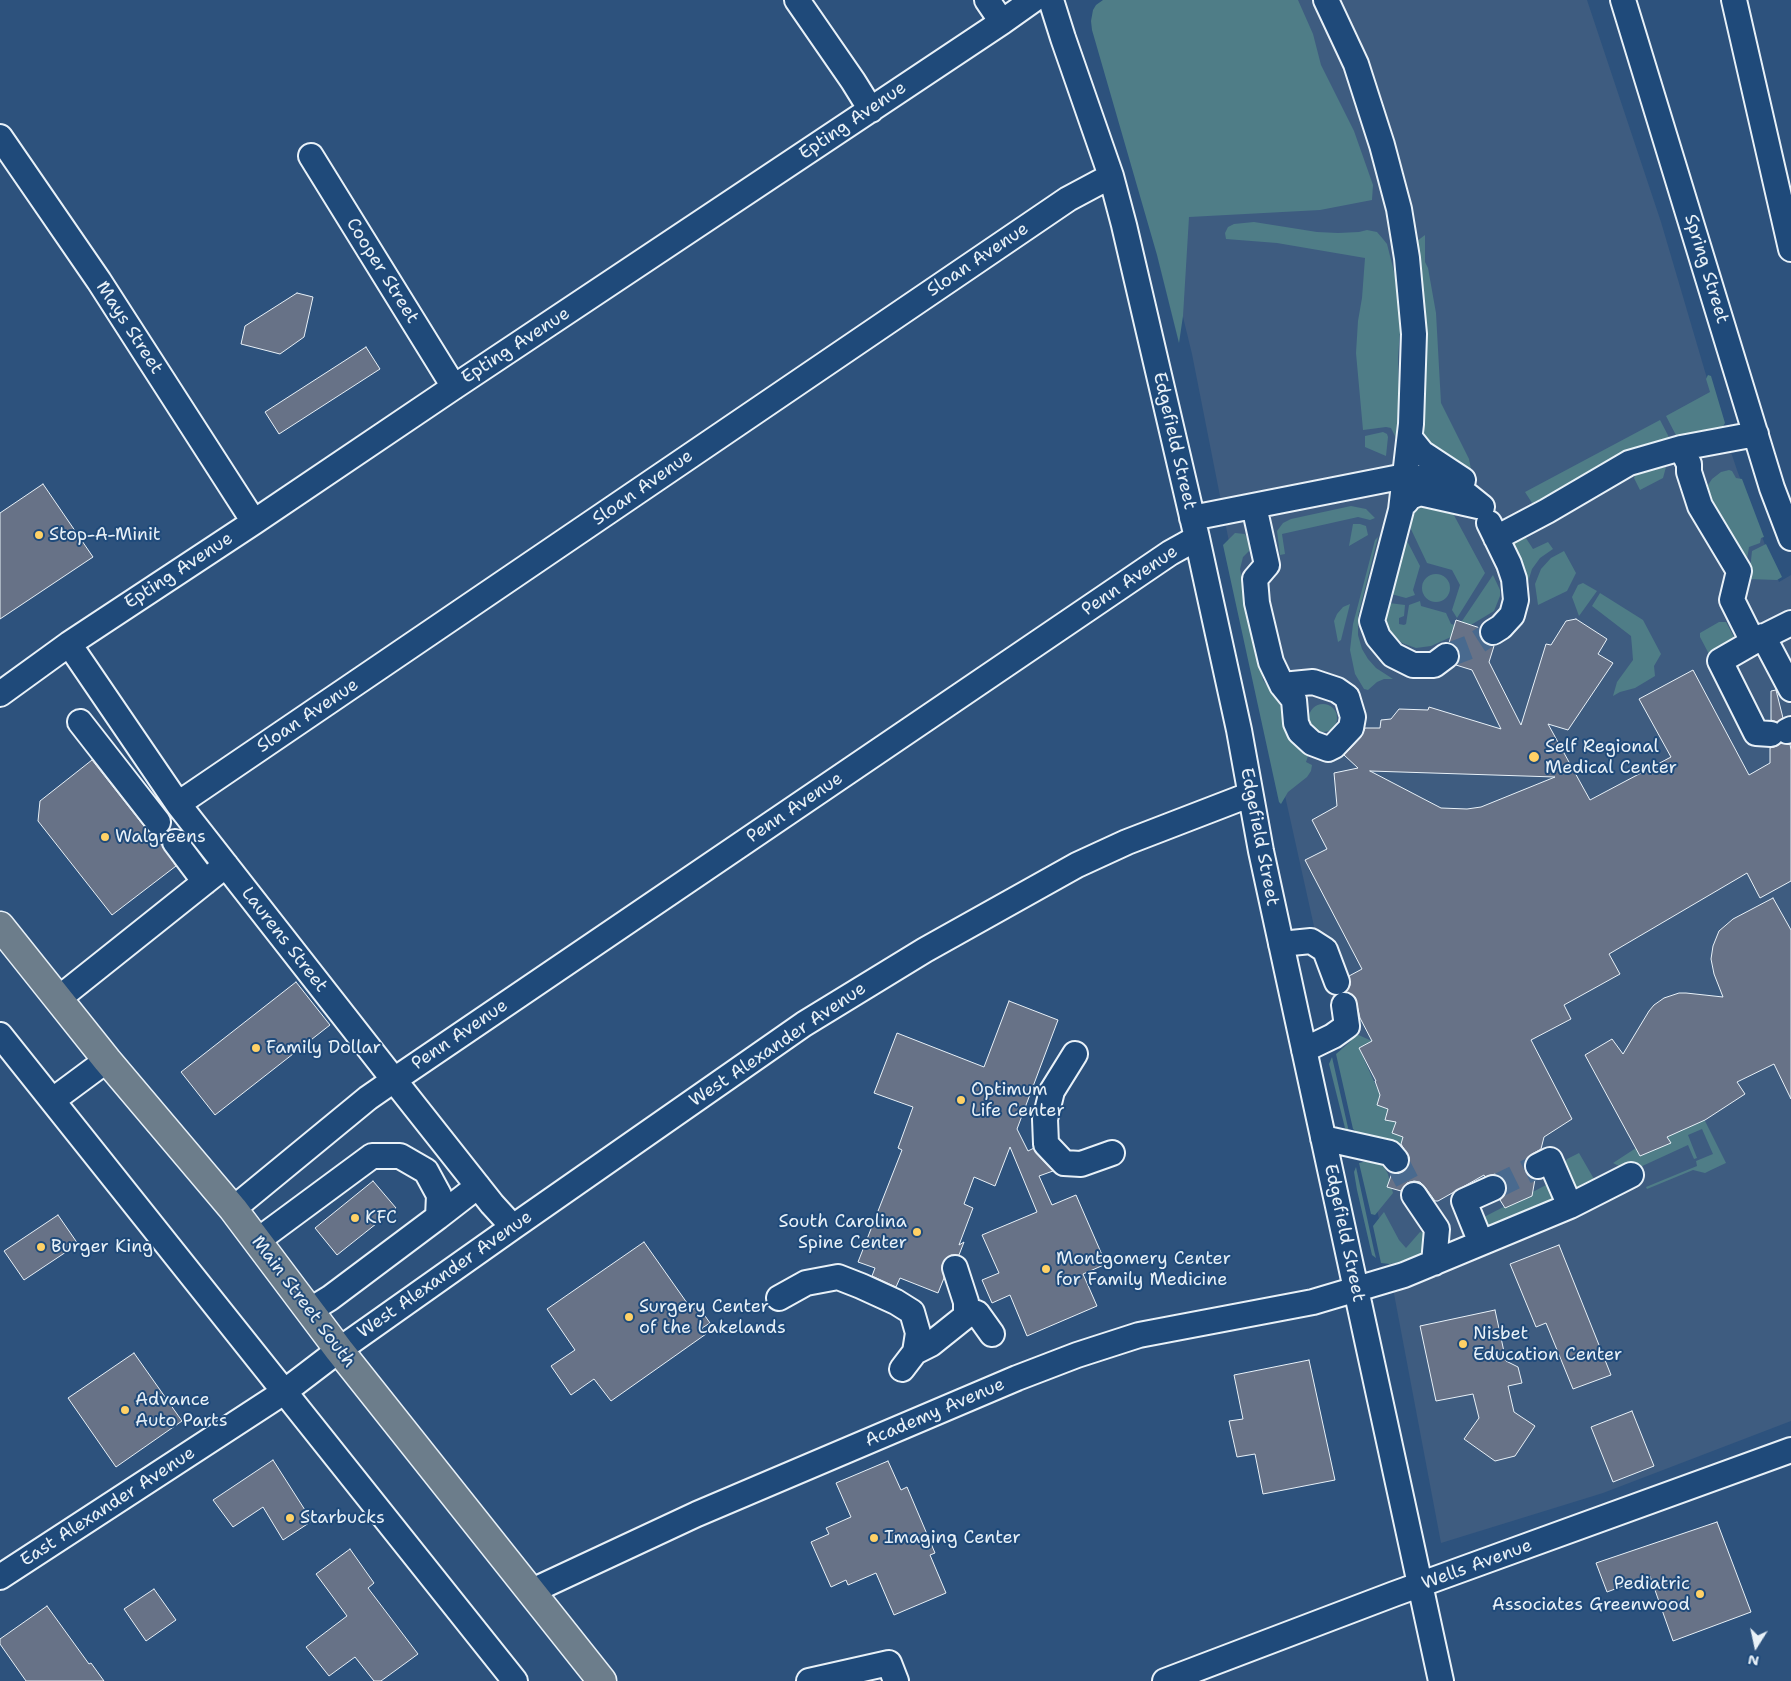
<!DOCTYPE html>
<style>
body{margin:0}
#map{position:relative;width:1791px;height:1681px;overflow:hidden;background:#2d527d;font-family:"Shantell Sans",sans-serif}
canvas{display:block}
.north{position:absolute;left:1731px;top:1621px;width:50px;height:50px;-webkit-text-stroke:4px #1f4a7a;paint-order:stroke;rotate:190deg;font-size:14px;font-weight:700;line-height:20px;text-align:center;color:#e8f1f8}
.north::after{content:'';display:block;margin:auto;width:18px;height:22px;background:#e8f1f8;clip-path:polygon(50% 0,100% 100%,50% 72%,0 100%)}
</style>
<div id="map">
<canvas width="1791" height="1681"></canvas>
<div class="north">N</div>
</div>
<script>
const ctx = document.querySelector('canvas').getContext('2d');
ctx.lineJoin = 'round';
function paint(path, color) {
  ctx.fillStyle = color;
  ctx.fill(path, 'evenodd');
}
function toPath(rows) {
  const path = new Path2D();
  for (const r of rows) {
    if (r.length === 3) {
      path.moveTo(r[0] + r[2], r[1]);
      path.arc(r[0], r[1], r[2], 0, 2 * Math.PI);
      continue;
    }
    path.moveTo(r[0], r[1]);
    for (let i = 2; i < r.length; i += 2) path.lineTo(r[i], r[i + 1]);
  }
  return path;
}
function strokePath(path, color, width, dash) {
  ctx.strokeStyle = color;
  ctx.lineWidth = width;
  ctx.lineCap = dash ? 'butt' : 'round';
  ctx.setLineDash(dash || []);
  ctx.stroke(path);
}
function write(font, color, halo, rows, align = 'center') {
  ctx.font = font + ' "Shantell Sans",sans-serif';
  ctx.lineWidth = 4;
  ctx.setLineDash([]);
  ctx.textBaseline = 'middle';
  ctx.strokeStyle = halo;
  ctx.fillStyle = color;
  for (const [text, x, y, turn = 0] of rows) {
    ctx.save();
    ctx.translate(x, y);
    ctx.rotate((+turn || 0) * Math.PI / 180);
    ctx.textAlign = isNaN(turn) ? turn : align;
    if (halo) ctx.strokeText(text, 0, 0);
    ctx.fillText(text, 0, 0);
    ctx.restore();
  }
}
paint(toPath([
 [1106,0,1587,0,1661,222,1711,392,1737,470,1779,582,1791,575,1791,1421,1603,1493,1441,1543,1385,1246,1232,557,1192,354]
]), '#3e5c80');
paint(toPath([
 [1103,0,1298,0,1313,34,1321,65,1354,131,1373,185,1372,200,1320,210,1189,217,1183,316,1179,343,1157,255,1092,30,1091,21,1093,10,1096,5],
 [1254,222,1317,232,1338,233,1359,232,1367,230,1377,232,1383,239,1387,244,1400,295,1400,332,1398,357,1399,398,1396,438,1391,428,1386,427,1363,430,1356,353,1358,321,1362,298,1365,258,1277,243,1226,239,1225,233,1228,227,1234,224],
 [1425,235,1425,262,1428,268,1436,313,1441,403,1469,459,1471,469,1466,472,1433,452,1424,437,1424,351,1416,246,1417,241],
 [1708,375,1711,376,1725,423,1720,431,1679,441,1666,416,1710,392,1706,379],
 [1660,420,1672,443,1534,506,1525,492],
 [1383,432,1387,434,1388,437,1386,456,1365,447,1365,436],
 [1666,467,1663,478,1640,490,1634,478,1635,474],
 [1729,470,1732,471,1736,478,1742,479,1764,537,1761,538,1760,543,1749,547,1744,577,1704,491,1712,479,1721,472],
 [1434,502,1449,506,1485,573,1457,618,1452,610,1460,585,1452,570,1427,563,1409,525,1415,512,1422,506],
 [1351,506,1366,509,1375,518,1370,520,1358,517,1282,534,1285,554,1280,555,1277,531,1283,523,1291,519],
 [1353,524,1360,524,1366,526,1368,535,1349,546],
 [1235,533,1245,534,1250,544,1249,551,1243,557,1240,569,1263,680,1282,708,1285,727,1288,737,1298,749,1308,756,1306,762,1312,765,1311,771,1307,777,1288,792,1281,804,1279,802,1223,545],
 [1524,535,1533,549,1548,542,1553,549,1540,558,1532,569,1528,582,1529,600,1513,568,1511,545,1515,540],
 [1378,537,1358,616,1358,635,1362,649,1368,659,1376,668,1393,679,1384,679,1377,682,1368,690,1364,689,1355,674,1350,650,1353,624,1363,586,1375,540],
 [1405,537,1420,566,1413,590,1415,595,1406,598,1391,594],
 [1766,544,1782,577,1777,580,1749,579,1752,551],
 [1564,551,1576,573,1567,591,1538,605,1535,584,1541,569,1551,558],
 [1436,588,14],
 [1493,575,1500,590,1500,596,1494,611,1451,637,1431,646,1416,648,1402,643,1392,634,1388,627,1386,615,1389,603,1405,605,1404,616,1399,618,1399,624,1404,625,1406,624,1409,605,1420,601,1421,606,1446,613,1451,624,1455,625,1462,621],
 [1583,583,1597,591,1579,616,1572,597,1578,585],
 [1600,593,1643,620,1661,654,1654,666,1655,676,1635,688,1620,692,1613,696,1617,682,1633,660,1632,647,1631,636,1592,606],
 [1350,604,1341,640,1338,642,1334,621,1337,614,1343,607],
 [1719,622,1726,622,1735,639,1710,656,1700,637,1700,633],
 [1323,718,14],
 [1354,1033,1372,1041,1359,1048,1380,1095,1377,1105,1388,1109,1385,1119,1396,1122,1392,1133,1403,1137,1400,1146,1362,1136,1353,1129,1336,1054,1350,1042],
 [1332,1057,1349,1132,1345,1128,1329,1064],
 [1704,1119,1726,1163,1711,1170,1705,1173,1693,1170,1647,1189,1646,1187,1697,1166,1696,1161,1713,1154,1702,1129,1688,1135,1697,1158,1694,1159,1688,1145,1638,1168,1634,1163,1625,1166,1619,1166,1613,1163,1636,1148,1640,1156,1670,1143,1666,1134],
 [1579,1153,1594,1179,1587,1185,1577,1188,1574,1187,1563,1167,1567,1159],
 [1370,1160,1378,1161,1382,1164,1388,1174,1393,1193,1375,1215,1371,1214,1359,1163],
 [1356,1167,1374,1250,1376,1258,1372,1255,1357,1190,1354,1172],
 [1550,1183,1558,1198,1489,1227,1485,1227,1483,1220,1484,1217],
 [1384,1212,1399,1240,1406,1248,1420,1232,1426,1233,1426,1244,1423,1252,1418,1255,1405,1261,1390,1264,1381,1263,1373,1226]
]), '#4f7d87');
const building = toPath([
 [297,293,313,297,304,337,280,354,241,344,245,326,297,293],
 [366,347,380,369,279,434,265,412,366,347],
 [43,484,93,557,0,619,0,513,43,484],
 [1576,619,1607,639,1598,654,1613,663,1568,730,1548,724,1590,800,1671,757,1639,699,1693,670,1749,775,1770,763,1770,748,1777,746,1781,743,1790,744,1791,750,1791,881,1760,898,1747,873,1609,954,1620,974,1564,1005,1571,1019,1531,1040,1572,1119,1544,1137,1541,1149,1532,1154,1526,1159,1524,1165,1526,1172,1530,1177,1535,1179,1532,1196,1505,1208,1500,1200,1504,1196,1507,1190,1505,1182,1501,1177,1495,1174,1485,1177,1484,1175,1438,1201,1435,1201,1425,1187,1420,1182,1414,1181,1407,1183,1401,1191,1387,1187,1392,1173,1399,1173,1405,1170,1409,1164,1409,1157,1401,1144,1403,1137,1392,1133,1396,1122,1385,1120,1388,1109,1377,1105,1380,1095,1375,1081,1376,1081,1359,1048,1372,1041,1360,1018,1355,997,1346,992,1350,985,1349,976,1362,969,1305,860,1327,849,1312,820,1337,806,1334,773,1358,768,1344,755,1361,737,1365,728,1380,728,1381,720,1391,719,1399,709,1428,710,1429,707,1501,729,1472,670,1456,665,1459,661,1460,654,1457,647,1449,643,1456,620,1480,628,1479,633,1482,640,1487,644,1494,646,1489,662,1521,725,1546,644,1551,645,1566,621,1576,619],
 [1370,771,1555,777,1481,807,1467,809,1441,808,1370,771],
 [1776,690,1783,718,1777,722,1771,720,1771,691,1776,690],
 [92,760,147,830,153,835,159,836,165,834,162,837,161,844,176,866,112,915,38,821,40,801,92,760],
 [1773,898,1791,930,1791,1099,1774,1064,1737,1082,1745,1094,1705,1120,1667,1137,1671,1143,1640,1156,1585,1055,1612,1039,1623,1054,1649,1011,1654,1005,1664,998,1679,993,1686,993,1723,997,1714,974,1711,959,1713,946,1719,931,1733,919,1773,898],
 [296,982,330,1025,215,1115,181,1072,296,982],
 [1009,1001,1058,1020,1017,1129,1028,1151,1034,1148,1036,1153,1053,1171,1039,1176,1052,1205,1076,1195,1106,1264,1083,1274,1097,1306,1027,1336,1010,1295,992,1303,982,1280,999,1273,982,1235,1037,1212,1010,1147,995,1186,974,1177,964,1204,973,1208,959,1245,964,1242,959,1255,951,1255,945,1259,942,1266,944,1278,938,1293,900,1278,896,1287,872,1276,875,1268,858,1262,902,1150,898,1148,913,1107,874,1093,897,1033,984,1067,1009,1001],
 [373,1181,396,1208,337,1255,315,1228,373,1181],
 [58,1215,78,1244,24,1280,4,1251,58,1215],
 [644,1242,692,1310,698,1306,710,1323,702,1328,706,1334,611,1401,594,1379,571,1395,551,1366,575,1350,547,1309,644,1242],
 [1559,1245,1611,1375,1573,1389,1546,1323,1536,1327,1510,1264,1559,1245],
 [1495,1310,1506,1361,1518,1367,1522,1383,1508,1386,1514,1412,1535,1426,1515,1456,1495,1461,1464,1439,1479,1418,1473,1394,1436,1401,1420,1326,1495,1310],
 [134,1353,182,1421,116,1467,68,1398,134,1353],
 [1309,1360,1335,1480,1263,1494,1255,1454,1237,1457,1229,1421,1243,1419,1234,1375,1309,1360],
 [1632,1411,1654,1466,1613,1482,1591,1427,1632,1411],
 [273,1460,312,1521,283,1540,263,1507,233,1527,213,1500,273,1460],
 [888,1461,901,1490,907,1487,935,1553,930,1555,946,1593,894,1615,876,1573,848,1585,846,1580,831,1587,811,1542,829,1534,826,1528,851,1517,836,1483,888,1461],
 [1717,1522,1751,1612,1673,1641,1650,1576,1607,1592,1596,1563,1717,1522],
 [350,1549,374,1583,368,1588,418,1654,381,1681,374,1681,355,1657,329,1676,306,1647,347,1616,316,1574,350,1549],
 [154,1589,176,1620,146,1641,124,1609,154,1589],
 [47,1606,89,1664,91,1663,104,1681,26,1681,0,1644,0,1639,47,1606]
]);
paint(building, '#677287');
strokePath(building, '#e8f1f8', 1);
strokePath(toPath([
 [1446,656,1470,647,1493,632],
 [1396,1160,1414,1195],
 [1493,1188,1538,1166]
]), '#496a8f', 24, [24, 12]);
const minor = toPath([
 [797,0,853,81,871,110],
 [987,0,1002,22],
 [1051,0,1063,38,1111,176,1124,225,1197,538,1239,730,1261,851,1441,1681],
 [1326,0,1356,64,1382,145,1399,209,1407,258,1414,334,1411,424,1401,510,1372,621,1378,637,1393,655,1413,665,1434,665,1446,656],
 [1623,0,1772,488,1791,538],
 [1734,0,1791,249],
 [0,137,99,281,254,522],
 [311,156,454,387],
 [1410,438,1422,453,1463,480],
 [1681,448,1689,464,1689,472,1700,506,1739,571,1732,600,1753,642,1791,623],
 [1406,502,1410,497,1420,493,1478,506],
 [1254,506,1267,565,1255,579,1257,603,1271,662,1282,685,1294,700,1296,723,1300,732,1312,743,1328,749,1334,746,1351,728,1353,717,1347,697,1337,690,1313,682,1282,685],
 [1192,518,1405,476,1451,482,1482,507],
 [1489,523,1509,564,1514,579,1516,600,1512,615,1501,627,1493,632],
 [1496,538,1547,511,1629,463,1681,448,1756,434],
 [1763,636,1791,689],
 [1753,642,1720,661,1756,733,1771,734],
 [69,644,178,804,394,1080,492,1204,513,1227],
 [0,694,69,644,254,522,454,387,1002,22,1033,0],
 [80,722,158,822],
 [1787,731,1791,729],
 [178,804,1068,199,1111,176],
 [175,842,205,882],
 [1281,944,1311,941,1325,950,1337,982],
 [58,999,226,865],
 [0,1035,515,1681],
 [1304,1050,1333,1036,1347,1026,1344,1005],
 [1075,1054,1052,1091,1045,1119,1046,1144,1064,1163,1081,1164,1112,1153],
 [53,1100,107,1060],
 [1323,1138,1390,1153,1396,1160],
 [1538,1166,1550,1160,1570,1206],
 [1414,1195,1437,1229,1434,1263],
 [233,1209,368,1098,394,1080,1170,553,1197,538],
 [438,1217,478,1186],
 [257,1241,372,1156,400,1156,426,1171,439,1195,438,1217,330,1298,309,1311],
 [1481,1243,1464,1201,1493,1188],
 [779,1298,806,1283,838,1277,861,1286,896,1302,912,1312,918,1333,915,1352,902,1369],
 [966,1310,977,1313,992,1334],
 [915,1352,931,1344,966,1316,966,1302,955,1268],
 [0,1577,284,1392,339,1350,513,1227,804,1024,925,950,1077,865,1127,842,1249,795],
 [532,1591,697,1514,1017,1378,1077,1355,1139,1335,1313,1302,1404,1275,1570,1206,1631,1175],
 [809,1681,889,1663,896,1681],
 [1165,1681,1394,1594,1791,1450]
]);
const major = toPath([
 [0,926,107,1060,233,1209,339,1350,602,1681]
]);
strokePath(minor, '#e8f1f8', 28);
strokePath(major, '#e8f1f8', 31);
strokePath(minor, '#1f4a7a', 24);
strokePath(major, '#6c7d8b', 28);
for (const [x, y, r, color] of [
 [39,535,5,"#ffd166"],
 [1534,757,6,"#ffd166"],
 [105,837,5,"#ffd166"],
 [256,1048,5,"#ffd166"],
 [961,1100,5,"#ffd166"],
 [355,1218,5,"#ffd166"],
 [917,1232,5,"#ffd166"],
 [41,1247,5,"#ffd166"],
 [1046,1269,5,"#ffd166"],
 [629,1317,5,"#ffd166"],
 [1463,1344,5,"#ffd166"],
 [125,1410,5,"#ffd166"],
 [290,1518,5,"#ffd166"],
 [874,1538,5,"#ffd166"],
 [1700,1594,5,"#ffd166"]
]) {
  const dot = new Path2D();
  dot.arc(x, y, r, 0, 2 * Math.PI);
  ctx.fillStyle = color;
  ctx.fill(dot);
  strokePath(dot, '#1f4a7a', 2);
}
write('18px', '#e8f1f8', '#1f4a7a', [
 ["Epting Avenue",853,121,-34],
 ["Sloan Avenue",978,260,-34],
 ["Spring Street",1706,269,73],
 ["Cooper Street",382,271,58],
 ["Mays Street",129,328,57],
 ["Epting Avenue",516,346,-33],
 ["Edgefield Street",1174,441,77],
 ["Sloan Avenue",643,488,-35],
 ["Epting Avenue",179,571,-33],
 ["Penn Avenue",1130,581,-34],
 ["Sloan Avenue",308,716,-34],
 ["Penn Avenue",795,808,-34],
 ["Edgefield Street",1259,837,79],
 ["Laurens Street",284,940,52],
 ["Penn Avenue",460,1035,-34],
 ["West Alexander Avenue",778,1045,-34],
 ["Edgefield Street",1344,1233,78],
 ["West Alexander Avenue",445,1275,-35],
 ["Main Street South",303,1302,53],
 ["Academy Avenue",935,1413,-23],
 ["East Alexander Avenue",108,1507,-33],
 ["Wells Avenue",1477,1565,-20]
]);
write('18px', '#e8f1f8', '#1f4a7a', [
 ["Stop-A-Minit",49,535],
 ["Self Regional",1545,747],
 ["Medical Center",1545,768],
 ["Walgreens",115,837],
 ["Family Dollar",266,1048],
 ["Optimum",971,1090],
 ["Life Center",971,1111],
 ["KFC",365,1218],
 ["South Carolina",907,1222,"right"],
 ["Spine Center",907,1243,"right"],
 ["Burger King",51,1247],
 ["Montgomery Center",1056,1259],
 ["for Family Medicine",1056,1280],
 ["Surgery Center",639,1307],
 ["of the Lakelands",639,1328],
 ["Nisbet",1473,1334],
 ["Education Center",1473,1355],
 ["Advance",135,1400],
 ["Auto Parts",135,1421],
 ["Starbucks",300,1518],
 ["Imaging Center",884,1538],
 ["Pediatric",1690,1584,"right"],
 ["Associates Greenwood",1690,1605,"right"]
], 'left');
</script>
